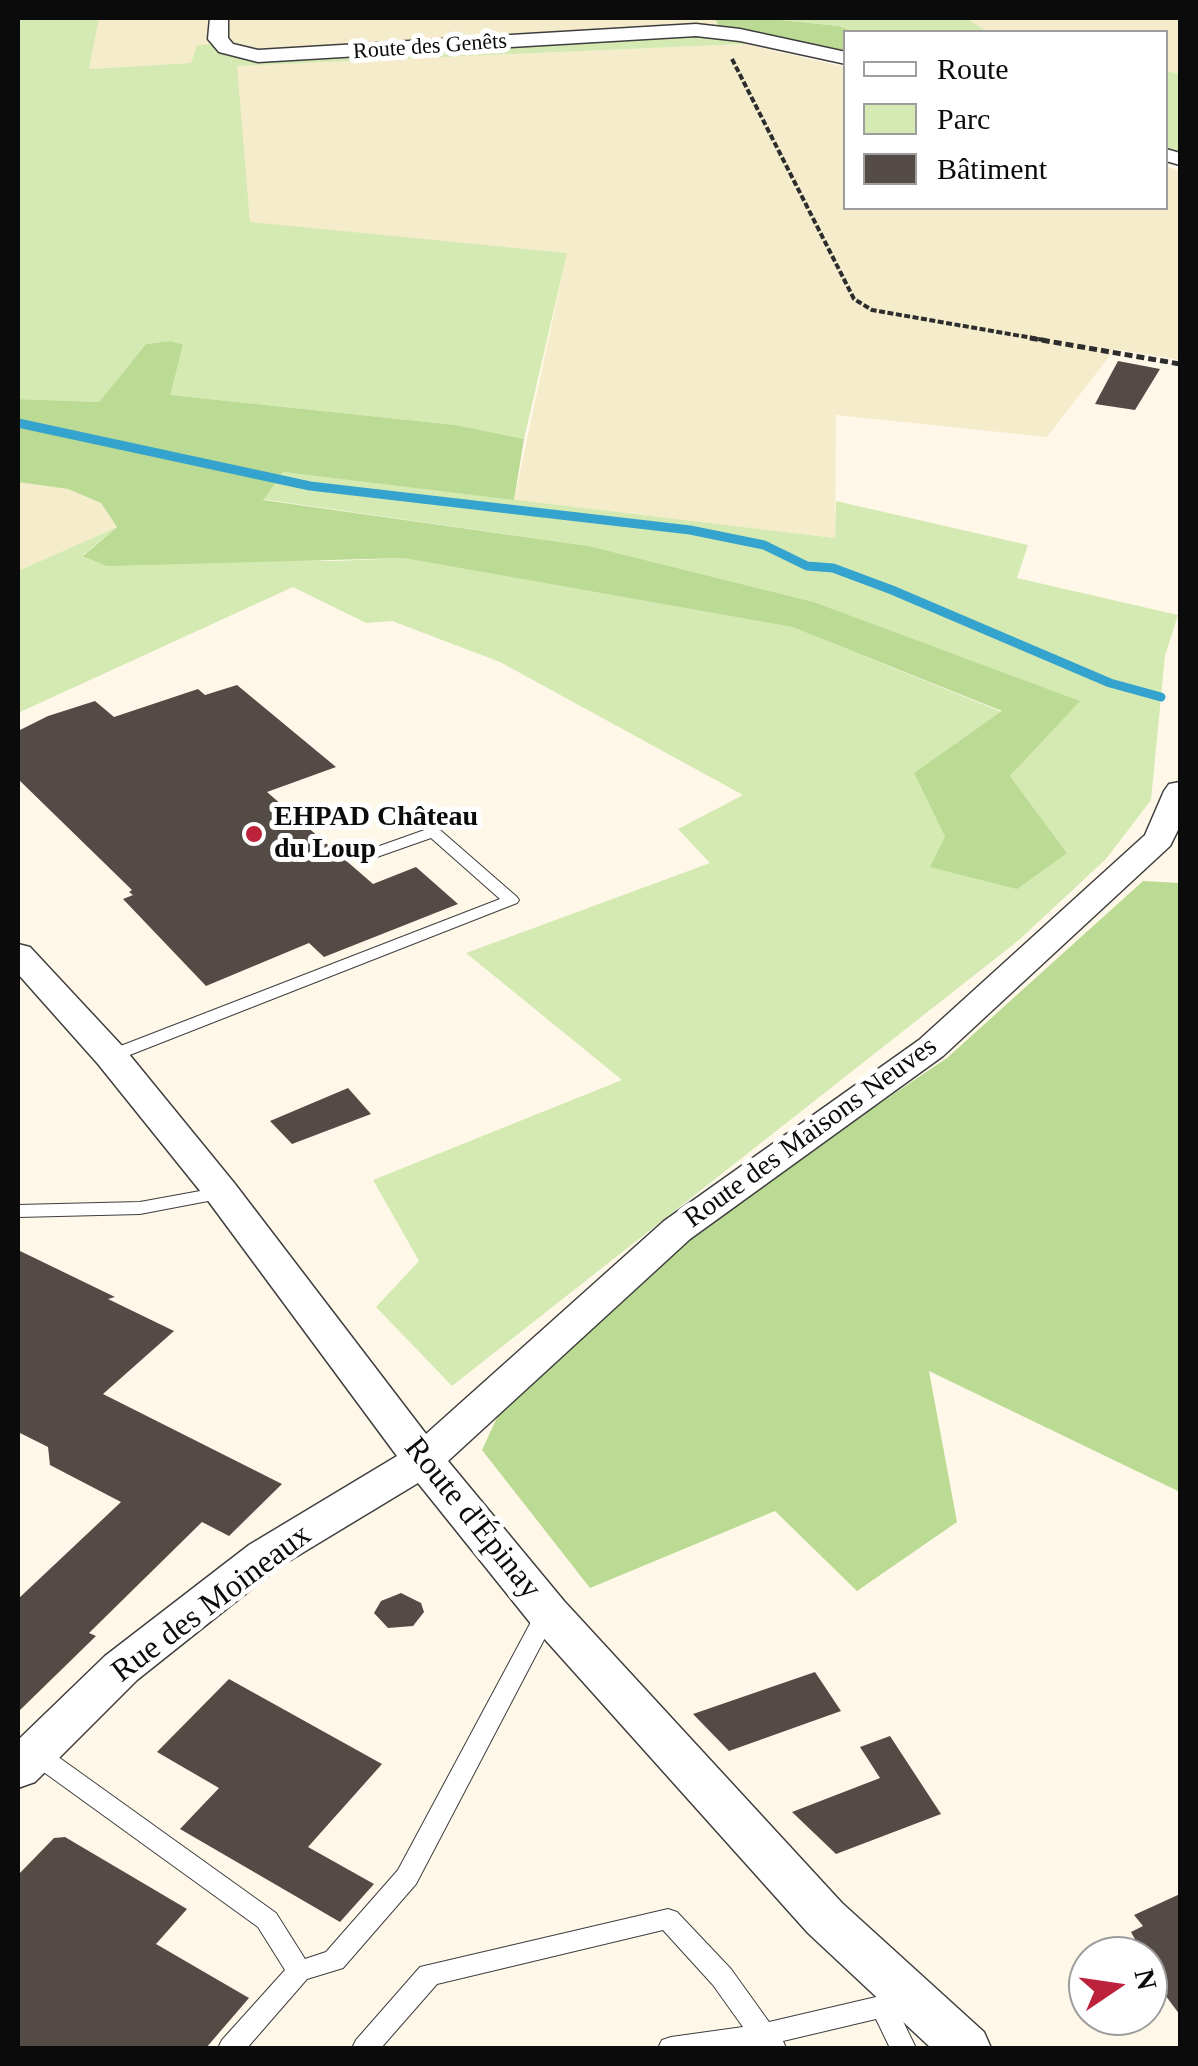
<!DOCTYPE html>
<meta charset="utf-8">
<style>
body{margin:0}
#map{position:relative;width:1198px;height:2066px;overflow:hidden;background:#fff8e9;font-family:"Times New Roman",serif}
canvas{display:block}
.frame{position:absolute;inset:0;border:20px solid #0b0b0b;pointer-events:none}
.legend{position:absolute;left:843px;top:30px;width:325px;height:180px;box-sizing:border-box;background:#fff;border:2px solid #9d9d9d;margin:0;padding:12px 18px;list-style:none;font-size:30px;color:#0b0b0b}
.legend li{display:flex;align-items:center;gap:20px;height:50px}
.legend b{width:50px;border:2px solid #9d9d9d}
.north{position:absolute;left:1068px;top:1936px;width:100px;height:100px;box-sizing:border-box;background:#fff;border:2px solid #9d9d9d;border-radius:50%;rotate:77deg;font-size:28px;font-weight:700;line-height:40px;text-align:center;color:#0b0b0b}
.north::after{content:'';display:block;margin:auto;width:35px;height:45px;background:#bc223c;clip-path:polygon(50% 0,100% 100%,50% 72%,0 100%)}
</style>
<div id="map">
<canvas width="1198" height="2066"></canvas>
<div class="frame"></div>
<ul class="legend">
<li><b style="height:12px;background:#fff"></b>Route</li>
<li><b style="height:28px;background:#d5e9b3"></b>Parc</li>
<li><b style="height:28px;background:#544b47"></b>Bâtiment</li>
</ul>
<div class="north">N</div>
</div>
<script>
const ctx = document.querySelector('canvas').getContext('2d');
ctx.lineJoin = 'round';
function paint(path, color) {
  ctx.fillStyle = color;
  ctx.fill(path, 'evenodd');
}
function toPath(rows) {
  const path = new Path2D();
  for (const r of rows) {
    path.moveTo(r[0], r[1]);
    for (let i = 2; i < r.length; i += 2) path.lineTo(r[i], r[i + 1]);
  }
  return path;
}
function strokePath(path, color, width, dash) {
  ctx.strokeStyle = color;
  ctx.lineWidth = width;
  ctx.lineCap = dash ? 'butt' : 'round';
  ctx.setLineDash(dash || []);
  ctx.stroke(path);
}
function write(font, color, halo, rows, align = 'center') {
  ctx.font = font + ' "Times New Roman",serif';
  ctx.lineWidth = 10;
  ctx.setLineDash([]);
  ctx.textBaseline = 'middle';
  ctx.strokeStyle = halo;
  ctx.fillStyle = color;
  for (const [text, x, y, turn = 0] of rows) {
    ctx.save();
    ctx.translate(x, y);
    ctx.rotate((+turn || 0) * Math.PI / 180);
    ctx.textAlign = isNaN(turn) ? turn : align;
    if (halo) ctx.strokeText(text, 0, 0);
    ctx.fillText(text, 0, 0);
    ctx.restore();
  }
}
paint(toPath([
 [99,18,213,18,215,44,192,63,89,69],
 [225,18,715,18,720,29,271,54,231,47,223,32],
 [967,18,1180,18,1180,74,1166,71,1166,32,987,32],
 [745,44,845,67,846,208,1166,208,1166,166,1180,171,1180,360,1115,349,1047,437,836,415,835,538,514,500,567,253,250,223,236,66],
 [18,482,68,489,101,503,117,527,18,571]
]), '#f4ecca');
paint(toPath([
 [18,18,99,18,89,69,191,63,197,45,215,44,226,52,717,33,745,44,237,66,250,222,567,253,524,439,456,425,169,395,183,346,171,341,146,344,99,402,18,399],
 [762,18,967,18,987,32,854,32,839,26],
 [1166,71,1180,74,1180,156,1166,152],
 [283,472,835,538,836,501,1028,545,1017,578,1178,615,1165,656,1151,800,1106,859,1019,940,452,1386,376,1307,419,1261,373,1180,622,1080,466,953,710,863,678,829,743,795,500,662,392,621,366,623,293,587,18,713,18,571,117,527,83,555,336,561,403,558,792,627,1002,712,914,773,945,837,1067,853,1010,776,1079,701,814,602,589,546,261,499]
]), '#d5e9b3');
paint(toPath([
 [715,18,762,18,839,26,854,32,846,32,845,56,720,29],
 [171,341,183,345,170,395,456,425,524,439,514,500,283,472,263,500,589,546,814,602,1080,701,1010,776,1067,853,1017,889,930,867,945,837,914,773,1002,711,792,627,403,558,107,566,83,556,117,527,101,503,68,489,18,482,18,399,99,402,146,344],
 [1143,881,1180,883,1180,1492,929,1371,957,1522,857,1591,775,1511,590,1588,482,1450,505,1400,687,1233,947,1058]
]), '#bbda93');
strokePath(toPath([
 [18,423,310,486,690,530,764,545,807,566,833,568,892,590,1110,683,1161,697]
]), '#34a3ce', 9);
paint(toPath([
 [1118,361,1160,369,1135,410,1095,404],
 [237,685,336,767,267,792,373,884,416,867,458,904,324,957,309,943,206,986,123,899,133,895,129,892,132,890,18,779,18,731,48,716,95,701,114,717,198,689,205,695],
 [348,1088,371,1114,292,1144,270,1121],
 [18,1250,115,1297,108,1299,174,1331,103,1394,282,1484,229,1536,202,1522,89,1633,96,1636,18,1712,18,1599,121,1502,50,1465,48,1447,18,1432],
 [401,1593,421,1603,424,1612,413,1626,388,1628,374,1613,381,1601],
 [815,1672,841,1711,729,1751,693,1714],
 [229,1679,382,1764,308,1847,374,1884,340,1922,180,1829,219,1788,157,1752],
 [890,1736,941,1814,836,1854,792,1812,880,1778,860,1747],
 [65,1837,187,1909,156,1944,249,1998,206,2048,18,2048,18,1875,54,1838],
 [1180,1894,1180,2015,1148,1972,1148,1956,1136,1956,1129,1947,1137,1943,1131,1932,1143,1926,1134,1915]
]), '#544b47');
const service = toPath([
 [433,827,439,829,517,897,519,900,517,903,117,1060,105,1060,102,1056,105,1052,500,899,431,838,377,857,369,852,371,849,433,827],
 [222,1187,229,1189,231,1193,229,1197,140,1214,18,1217,18,1205,140,1202,222,1187],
 [547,1605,555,1607,558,1613,416,1884,343,1968,307,1979,247,2048,218,2048,222,2040,285,1970,258,1927,27,1760,23,1753,27,1746,35,1744,43,1746,276,1913,305,1959,326,1952,398,1870,539,1607,547,1605],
 [668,1909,677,1912,731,1969,769,2022,876,1997,890,1989,899,1992,903,2000,897,2009,916,2048,890,2048,876,2019,783,2041,786,2048,658,2048,662,2040,671,2037,743,2027,713,1985,663,1930,437,1984,381,2048,352,2048,356,2040,420,1967,668,1909]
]);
const minor = toPath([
 [210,18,228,18,228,38,233,44,258,50,696,24,740,29,846,52,846,64,740,41,696,36,258,62,219,52,208,39,210,18],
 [1166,149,1180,153,1180,165,1166,161,1166,149],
 [1180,782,1180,826,1170,846,943,1056,690,1239,448,1461,564,1601,842,1903,984,2032,991,2048,931,2048,808,1933,532,1625,418,1483,279,1567,137,1680,35,1782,18,1788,18,1740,105,1656,249,1545,397,1456,209,1202,98,1064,18,974,18,944,30,947,124,1048,235,1184,426,1434,664,1221,919,1040,1145,835,1164,791,1169,784,1180,782]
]);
strokePath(service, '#3e3e3e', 2);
strokePath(minor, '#3e3e3e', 3);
strokePath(toPath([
 [732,59,854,299,872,310,1044,340]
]), '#2d2d2d', 4, [6, 2.5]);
strokePath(toPath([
 [1030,338,1180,364]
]), '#2d2d2d', 5, [8, 4]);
paint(service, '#fff');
paint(minor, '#fff');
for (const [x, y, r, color] of [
 [254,834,10,"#bc223c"]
]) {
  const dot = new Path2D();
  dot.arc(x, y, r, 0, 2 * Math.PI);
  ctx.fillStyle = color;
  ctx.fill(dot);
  strokePath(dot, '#fff', 4);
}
write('22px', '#0b0b0b', '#fff', [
 ["Route des Genêts",430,47,-4]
]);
write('bold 28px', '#0b0b0b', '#fff', [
 ["EHPAD Château",274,818],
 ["du Loup",274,850]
], 'left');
write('28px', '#0b0b0b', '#fff', [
 ["Route des Maisons Neuves",811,1133,-36]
]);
write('32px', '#0b0b0b', '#fff', [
 ["Route d'Épinay",472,1519,51],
 ["Rue des Moineaux",212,1604,-37]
]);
</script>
